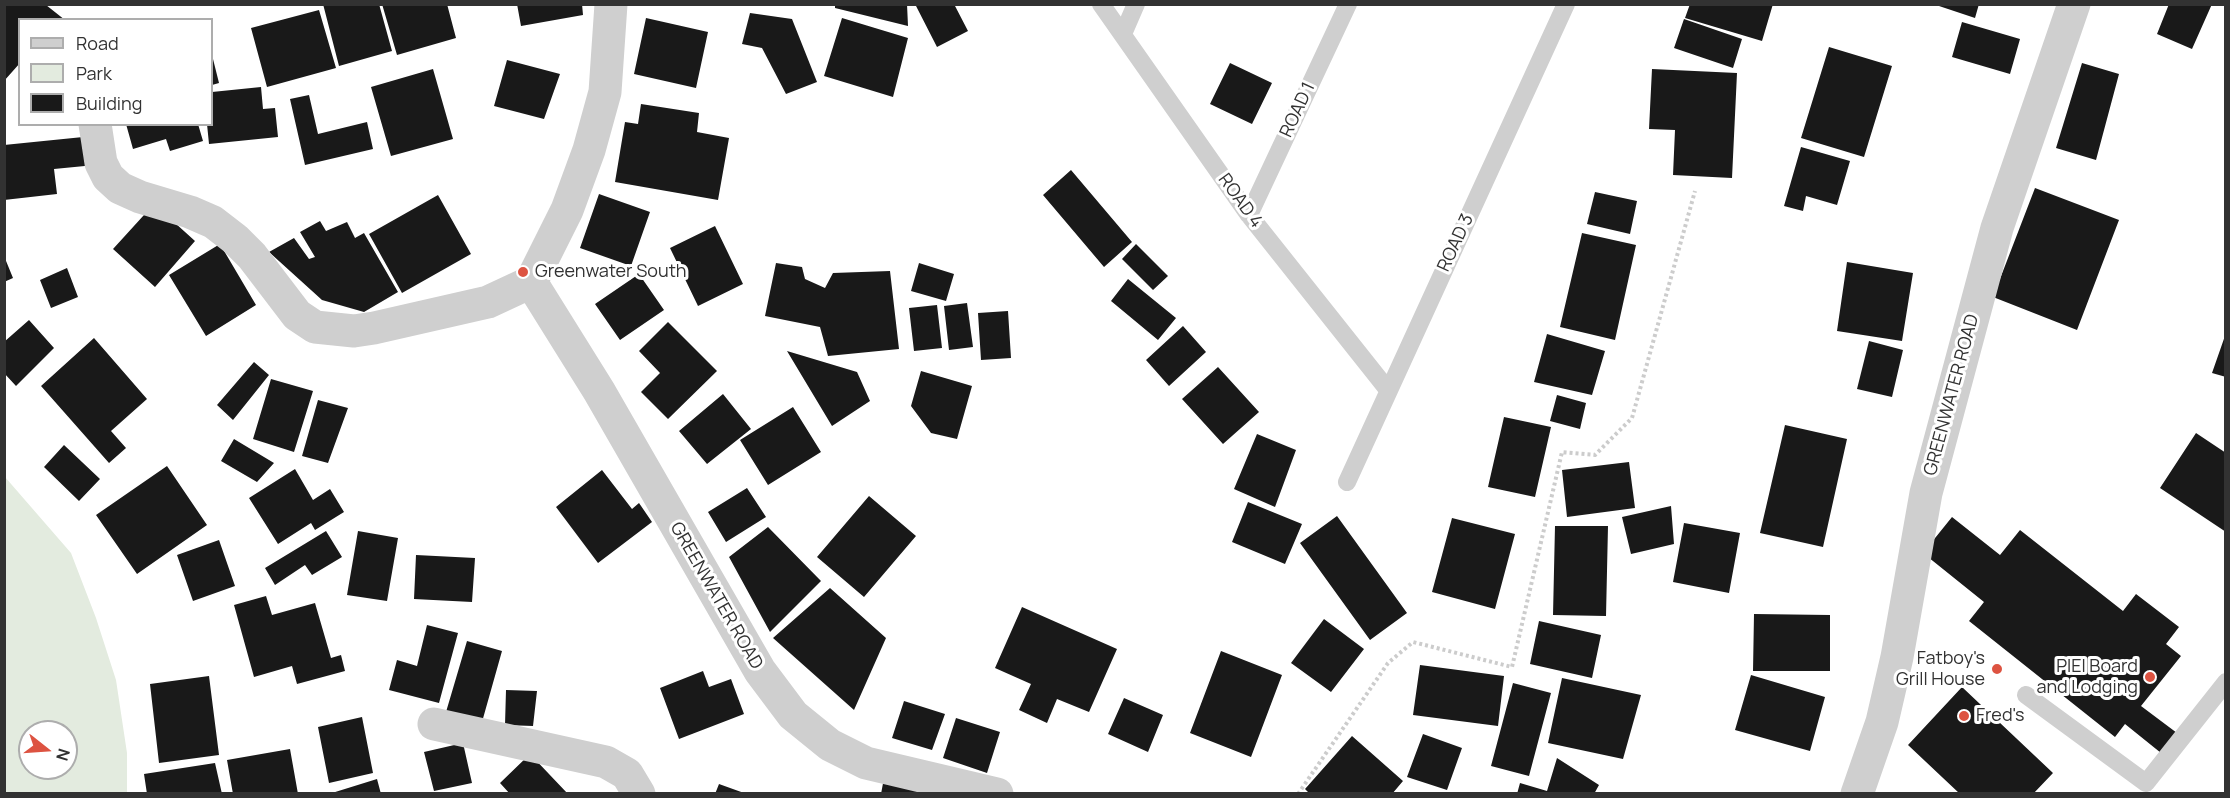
<!DOCTYPE html>
<style>
body{margin:0}
#map{position:relative;width:2230px;height:798px;overflow:hidden;background:#fff;font-family:Manrope,sans-serif}
canvas{display:block}
.frame{position:absolute;inset:0;border:6px solid #323232;pointer-events:none}
.legend{position:absolute;left:18px;top:18px;width:195px;height:108px;box-sizing:border-box;background:#fff;border:2px solid #adadad;margin:0;padding:8px 10px;list-style:none;font-size:18px;color:#323232}
.legend li{display:flex;align-items:center;gap:12px;height:30px}
.legend b{width:30px;border:2px solid #adadad}
.north{position:absolute;left:18px;top:720px;width:60px;height:60px;box-sizing:border-box;background:#fff;border:2px solid #adadad;border-radius:50%;rotate:107deg;font-size:16px;font-weight:700;line-height:24px;text-align:center;color:#323232}
.north::after{content:'';display:block;margin:auto;width:21px;height:27px;background:#dd5341;clip-path:polygon(50% 0,100% 100%,50% 72%,0 100%)}
</style>
<div id="map">
<canvas width="2230" height="798"></canvas>
<div class="frame"></div>
<ul class="legend">
<li><b style="height:8px;background:#cfcfcf"></b>Road</li>
<li><b style="height:16px;background:#e3ebdf"></b>Park</li>
<li><b style="height:16px;background:#191919"></b>Building</li>
</ul>
<div class="north">N</div>
</div>
<script>
const ctx = document.querySelector('canvas').getContext('2d');
ctx.lineJoin = 'round';
function paint(path, color) {
  ctx.fillStyle = color;
  ctx.fill(path, 'evenodd');
}
function toPath(rows) {
  const path = new Path2D();
  for (const r of rows) {
    path.moveTo(r[0], r[1]);
    for (let i = 2; i < r.length; i += 2) path.lineTo(r[i], r[i + 1]);
  }
  return path;
}
function strokePath(path, color, width, dash) {
  ctx.strokeStyle = color;
  ctx.lineWidth = width;
  ctx.lineCap = dash ? 'butt' : 'round';
  ctx.setLineDash(dash || []);
  ctx.stroke(path);
}
function write(font, color, halo, rows, align = 'center') {
  ctx.font = font + ' Manrope,sans-serif';
  ctx.lineWidth = 6;
  ctx.setLineDash([]);
  ctx.textBaseline = 'middle';
  ctx.strokeStyle = halo;
  ctx.fillStyle = color;
  for (const [text, x, y, turn = 0] of rows) {
    ctx.save();
    ctx.translate(x, y);
    ctx.rotate((+turn || 0) * Math.PI / 180);
    ctx.textAlign = isNaN(turn) ? turn : align;
    if (halo) ctx.strokeText(text, 0, 0);
    ctx.fillText(text, 0, 0);
    ctx.restore();
  }
}
paint(toPath([
 [5,477,71,553,96,618,116,680,127,753,127,793,5,793],
 [30,732,66,732,66,768,30,768]
]), '#e3ebdf');
paint(toPath([
 [323,4,379,4,392,51,339,66],
 [382,4,447,4,456,38,397,55],
 [517,4,582,4,583,15,521,26],
 [835,4,907,4,908,26,835,8],
 [915,4,954,4,968,31,937,47],
 [1690,4,1773,4,1762,41,1685,18],
 [1933,4,1979,4,1975,18],
 [2169,4,2212,4,2192,49,2157,34],
 [4,5,46,5,65,20,20,20,20,63,4,81],
 [319,10,336,68,267,87,251,28],
 [750,13,792,19,817,82,786,94,762,48,742,44],
 [646,18,708,32,696,88,634,74],
 [842,18,908,38,893,97,824,76],
 [1684,19,1742,39,1733,68,1674,48],
 [1962,22,2020,39,2010,74,1952,57],
 [1829,47,1892,66,1864,157,1801,138],
 [212,55,219,83,212,85],
 [507,60,560,74,544,119,494,106],
 [1230,63,1272,83,1252,124,1210,104],
 [2082,63,2119,74,2096,160,2056,148],
 [433,69,453,139,391,156,371,87],
 [1652,69,1737,73,1732,178,1673,175,1675,130,1649,129],
 [261,87,263,109,275,108,278,137,209,144,207,124,212,124,212,92],
 [309,95,318,134,367,122,373,149,305,165,290,99],
 [641,104,699,113,697,132,729,138,718,200,615,182,625,122,638,124],
 [126,124,198,124,203,141,170,151,166,139,133,149],
 [93,136,95,165,54,169,57,194,4,200,4,145],
 [1801,147,1850,161,1837,205,1806,196,1803,211,1784,206],
 [1071,170,1132,242,1104,267,1043,195],
 [2035,188,2119,220,2077,330,1993,297],
 [1595,192,1637,201,1630,234,1587,224],
 [599,194,650,212,631,266,580,248],
 [438,195,471,254,402,293,369,234],
 [154,204,195,241,155,287,113,249],
 [320,221,326,231,347,222,355,238,364,233,398,292,364,312,322,300,269,252,294,238,309,259,315,257,300,232],
 [715,226,743,284,698,306,670,248],
 [1582,233,1636,245,1615,340,1560,327],
 [220,244,256,305,206,336,169,275],
 [1136,244,1168,276,1153,290,1122,259],
 [4,256,13,278,4,282],
 [1847,262,1913,273,1902,341,1837,331],
 [776,263,802,267,805,279,825,288,833,273,890,271,899,349,828,356,820,327,765,316],
 [919,263,954,274,946,301,911,291],
 [67,268,78,297,51,308,40,280],
 [639,274,664,310,620,340,595,304],
 [1128,279,1176,318,1158,340,1111,301],
 [967,303,973,347,949,350,944,306],
 [937,305,942,348,914,351,909,308],
 [1008,311,1011,358,981,360,978,313],
 [29,320,54,348,16,386,4,373,4,342],
 [668,322,717,371,668,419,641,392,660,373,639,351],
 [1183,326,1206,352,1169,386,1146,360],
 [2226,333,2226,377,2212,373],
 [1547,334,1605,351,1592,395,1534,382],
 [94,338,147,399,111,431,126,448,109,463,41,386],
 [1869,341,1903,350,1892,397,1857,389],
 [787,351,857,372,870,401,832,426],
 [254,362,269,375,233,420,217,405],
 [1218,367,1259,412,1223,444,1182,399],
 [921,371,972,386,957,439,931,433,911,406],
 [271,379,313,391,294,452,253,439],
 [723,394,751,429,707,464,679,431],
 [1557,395,1586,403,1580,429,1550,421],
 [318,400,348,408,328,463,302,456],
 [793,407,821,452,768,485,740,440],
 [1504,417,1551,427,1535,497,1488,487],
 [1785,425,1847,439,1823,547,1760,533],
 [2196,433,2226,453,2226,532,2160,488],
 [1257,434,1296,450,1275,507,1234,489],
 [234,439,274,463,257,482,221,461],
 [64,445,100,479,79,501,44,467],
 [1629,462,1635,508,1567,517,1562,470],
 [167,466,207,525,137,574,96,515],
 [295,469,313,500,330,489,344,512,315,530,311,523,278,544,249,498],
 [602,470,632,509,639,503,652,522,598,563,556,507],
 [747,488,766,517,726,542,708,512],
 [869,496,916,536,864,597,817,557],
 [1248,502,1302,524,1285,564,1232,542],
 [1671,506,1674,544,1631,554,1622,517],
 [1337,516,1407,613,1370,640,1300,543],
 [1952,517,2000,555,2020,530,2123,611,2136,594,2179,627,2166,644,2181,656,2141,706,2177,733,2161,753,2125,724,2115,737,1969,621,1984,602,1923,553],
 [1452,518,1515,534,1495,609,1432,592],
 [1684,523,1740,533,1729,593,1673,582],
 [1555,526,1608,526,1606,616,1553,615],
 [768,527,821,581,770,632,729,557],
 [326,531,342,557,312,575,305,565,275,585,265,568],
 [358,531,398,538,387,601,347,595],
 [219,540,235,586,193,601,177,555],
 [416,555,475,558,472,602,414,599],
 [830,588,886,638,854,710,773,638],
 [266,596,272,615,315,603,331,658,341,655,345,671,297,684,292,666,254,677,234,605],
 [1022,607,1117,649,1089,712,1057,699,1047,723,1019,710,1031,684,995,668],
 [1754,614,1830,615,1830,671,1753,671],
 [1324,619,1364,649,1331,692,1291,663],
 [1539,621,1601,635,1592,678,1530,664],
 [427,625,458,633,439,703,389,690,397,660,417,666],
 [467,641,502,651,482,722,446,712],
 [1221,651,1282,675,1251,757,1190,733],
 [1420,665,1504,676,1498,726,1413,715],
 [703,671,709,687,731,679,744,714,679,739,660,688],
 [1751,675,1825,697,1810,751,1735,730],
 [209,676,219,755,159,763,150,684],
 [1562,678,1641,695,1623,759,1548,743],
 [1513,683,1551,693,1529,776,1491,766],
 [1962,687,2053,773,2033,794,1960,794,1908,745],
 [506,690,537,691,533,726,505,725],
 [1124,698,1163,715,1148,752,1108,734],
 [904,701,945,714,932,750,892,738],
 [362,717,373,773,329,783,318,727],
 [956,718,1000,732,987,773,943,758],
 [1423,734,1462,748,1447,790,1407,777],
 [1352,736,1403,781,1392,794,1310,794,1305,789],
 [463,743,472,783,434,791,424,752],
 [290,749,298,794,233,794,227,760],
 [530,754,568,794,510,794,500,783],
 [1557,758,1599,785,1594,794,1517,794,1520,783,1547,791],
 [215,763,222,794,147,794,144,774],
 [884,778,946,794,881,794],
 [377,779,381,794,332,794,332,793],
 [719,784,744,793,744,794,715,794]
]), '#191919');
strokePath(toPath([
 [1298,794,1388,663,1413,642,1512,667,1562,452,1595,455,1632,418,1695,191]
]), '#ccc', 4, [3, 3]);
strokePath(toPath([
 [1101,4,1249,215,1388,390],
 [1123,34,1136,4],
 [1249,215,1348,4],
 [1347,482,1566,4],
 [2026,695,2146,783,2226,682]
]), '#cfcfcf', 18);
strokePath(toPath([
 [95,124,101,163,108,177,120,188,140,197,190,212,213,222,235,239,252,256,297,315,315,327,354,331,374,328,488,302,531,282,567,210,589,150,605,92,611,4],
 [531,282,599,391,760,671,793,715,830,745,866,763,997,794],
 [434,724,606,762,627,774,639,794],
 [1857,794,1882,722,1897,657,1926,493,1997,228,2074,4]
]), '#cfcfcf', 33);
for (const [x, y, r, color] of [
 [523,272,6,"#dd5341"],
 [1997,669,6,"#dd5341"],
 [2150,677,6,"#dd5341"],
 [1964,716,6,"#dd5341"]
]) {
  const dot = new Path2D();
  dot.arc(x, y, r, 0, 2 * Math.PI);
  ctx.fillStyle = color;
  ctx.fill(dot);
  strokePath(dot, '#fff', 2);
}
write('18px', '#323232', '#fff', [
 ["ROAD 1",1298,110,-65],
 ["ROAD 4",1240,201,54],
 ["ROAD 3",1456,243,-65],
 ["GREENWATER ROAD",1952,395,-75],
 ["GREENWATER ROAD",716,596,60]
]);
write('18px', '#323232', '#fff', [
 ["Greenwater South",535,272],
 ["Fatboy's",1985,659,"right"],
 ["Grill House",1985,680,"right"],
 ["PIEI Board",2138,667,"right"],
 ["and Lodging",2138,688,"right"],
 ["Fred's",1976,716]
], 'left');
</script>
